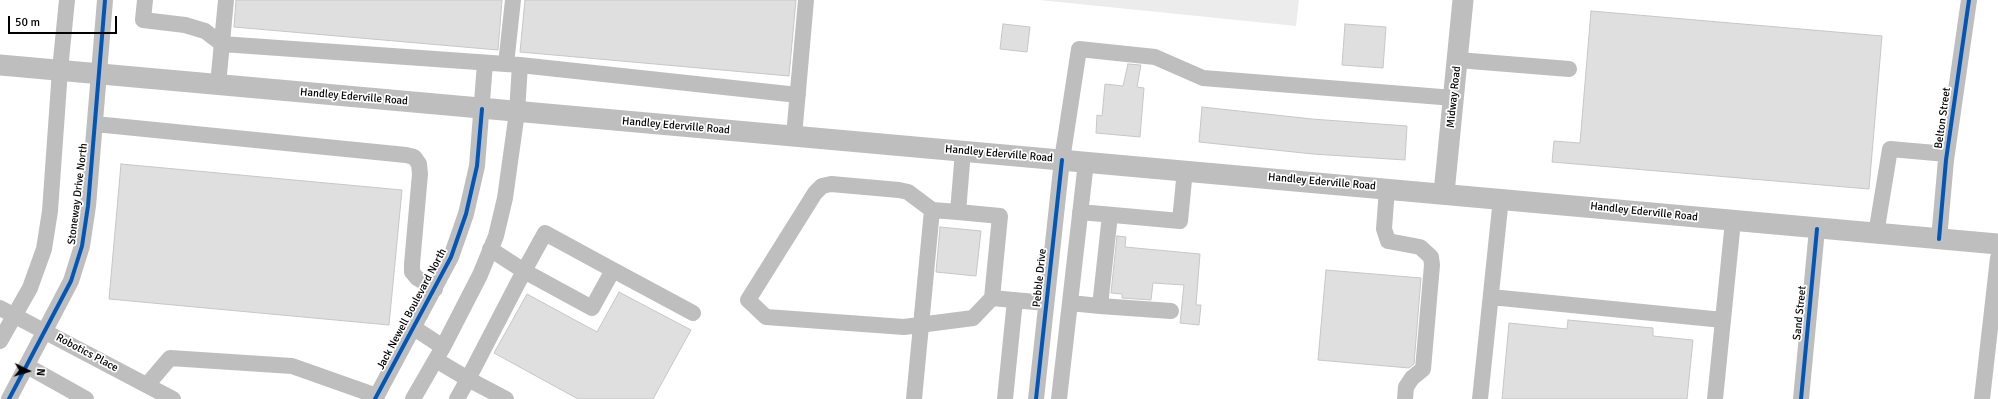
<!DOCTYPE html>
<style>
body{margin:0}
#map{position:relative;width:1998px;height:399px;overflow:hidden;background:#fff;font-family:Signika,sans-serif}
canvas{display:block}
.north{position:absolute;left:8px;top:351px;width:40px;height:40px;-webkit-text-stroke:3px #fff;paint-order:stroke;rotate:95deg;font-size:11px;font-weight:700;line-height:16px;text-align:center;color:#000}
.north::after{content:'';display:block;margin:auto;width:14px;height:18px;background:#000;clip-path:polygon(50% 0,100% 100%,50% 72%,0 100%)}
.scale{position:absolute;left:8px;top:16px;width:109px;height:18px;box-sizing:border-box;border:2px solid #000;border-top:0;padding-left:5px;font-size:12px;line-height:14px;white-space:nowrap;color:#000;-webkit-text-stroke:3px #fff;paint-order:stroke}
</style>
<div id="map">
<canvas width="1998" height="399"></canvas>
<div class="north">N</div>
<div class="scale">50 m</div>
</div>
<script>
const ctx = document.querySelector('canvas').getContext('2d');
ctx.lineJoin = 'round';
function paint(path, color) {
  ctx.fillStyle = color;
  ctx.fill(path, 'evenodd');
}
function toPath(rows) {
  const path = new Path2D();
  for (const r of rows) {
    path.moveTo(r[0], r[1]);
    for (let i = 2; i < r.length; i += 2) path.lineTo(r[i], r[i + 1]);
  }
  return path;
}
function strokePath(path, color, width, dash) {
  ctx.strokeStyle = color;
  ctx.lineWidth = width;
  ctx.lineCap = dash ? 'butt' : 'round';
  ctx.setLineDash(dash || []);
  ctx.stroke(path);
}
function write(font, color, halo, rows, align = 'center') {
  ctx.font = font + ' Signika,sans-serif';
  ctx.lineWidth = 3.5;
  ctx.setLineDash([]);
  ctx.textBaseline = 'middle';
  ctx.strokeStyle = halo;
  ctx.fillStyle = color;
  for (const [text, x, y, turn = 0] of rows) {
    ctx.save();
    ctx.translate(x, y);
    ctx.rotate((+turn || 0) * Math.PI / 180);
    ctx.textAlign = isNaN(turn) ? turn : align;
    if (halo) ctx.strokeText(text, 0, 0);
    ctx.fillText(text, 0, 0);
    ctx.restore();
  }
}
paint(toPath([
 [1039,0,1299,0,1296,26]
]), '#ececec');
const building = toPath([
 [236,0,502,0,498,50,234,27,236,0],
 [525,0,796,0,789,76,520,52,525,0],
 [1591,11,1882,36,1869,189,1552,162,1554,141,1580,143,1591,11],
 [1003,24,1030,27,1027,52,1000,49,1003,24],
 [1345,24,1386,27,1383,68,1342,65,1345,24],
 [1128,64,1141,65,1137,87,1144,88,1140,137,1096,133,1097,115,1102,116,1105,84,1123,86,1128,64],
 [1202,107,1312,119,1407,126,1405,160,1313,154,1199,142,1202,107],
 [121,164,402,190,389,325,109,299,121,164],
 [940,227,981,231,976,276,936,272,940,227],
 [1117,236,1126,237,1125,247,1200,254,1196,305,1201,305,1199,325,1180,323,1184,285,1153,283,1151,300,1122,298,1122,294,1111,293,1117,236],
 [1326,270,1421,278,1414,364,1409,368,1318,360,1326,270],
 [619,292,691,330,653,399,578,399,494,353,527,294,597,332,619,292],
 [1568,320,1653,328,1653,336,1693,340,1687,399,1502,399,1509,323,1567,329,1568,320]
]);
paint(building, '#dfdfdf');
strokePath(building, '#c7c7c7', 1);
strokePath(toPath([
 [145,0,143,20,185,25,205,31,222,44,520,65,517,112,505,198,496,236,480,275,443,347,413,399],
 [1458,60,1569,69],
 [506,64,513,0],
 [520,65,798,95],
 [218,85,226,0],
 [95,124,406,155,414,157,419,164,420,174,412,264,412,272,417,278,435,289],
 [794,136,806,0],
 [963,151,958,212,1000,216,992,298,1046,303],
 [1387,188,1384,229,1388,241,1420,247,1431,257,1432,265,1423,369,1412,378,1406,387,1405,399],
 [932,210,908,192,899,190,831,184,822,186,815,193,748,300,766,317,904,327,973,318,992,298],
 [1080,212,1180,221,1185,170],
 [1110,215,1100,306,1171,311],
 [1876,234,1890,149,1947,154],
 [1939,239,1946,160,1969,0],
 [613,270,592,308,524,271,545,233,613,270,693,313],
 [1491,297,1723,320],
 [1070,303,1100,306],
 [0,308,173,399],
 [414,328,443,347],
 [0,341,30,288,44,249,50,211,60,70,67,0],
 [436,360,468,379,524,271,490,249],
 [27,366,86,399],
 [147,385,170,358,292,366,377,396],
 [9,399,71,281,82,246,88,206,105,0],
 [375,399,451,257,466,214,477,166,485,63],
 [457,399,468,379,506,399],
 [914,399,932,210,958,212],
 [1005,399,1015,300],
 [1036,399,1062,160,1079,49,1155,57,1203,78,1454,98],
 [1059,399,1086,162],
 [1480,399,1501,198],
 [1715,399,1733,221],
 [1801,399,1817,229],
 [1982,399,1998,258]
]), '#bebebe', 16);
strokePath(toPath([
 [0,65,1998,244],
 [1444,193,1463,0]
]), '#bebebe', 21);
strokePath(toPath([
 [1939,239,1946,160,1969,0],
 [9,399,71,281,82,246,88,206,105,0],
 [375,399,451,257,466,214,477,166,482,109],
 [1036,399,1062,160],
 [1801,399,1817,229]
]), '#0057b8', 4);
write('11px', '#000', '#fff', [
 ["Handley Ederville Road",354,97,5],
 ["Midway Road",1454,97,-84],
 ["Belton Street",1943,118,-82],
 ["Handley Ederville Road",676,126,5],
 ["Handley Ederville Road",999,154,5],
 ["Handley Ederville Road",1322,182,5],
 ["Stoneway Drive North",78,194,-83],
 ["Handley Ederville Road",1644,212,6],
 ["Pebble Drive",1040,278,-84],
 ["Jack Newell Boulevard North",412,309,-62],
 ["Sand Street",1800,313,-84],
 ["Robotics Place",87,353,28]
]);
</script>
